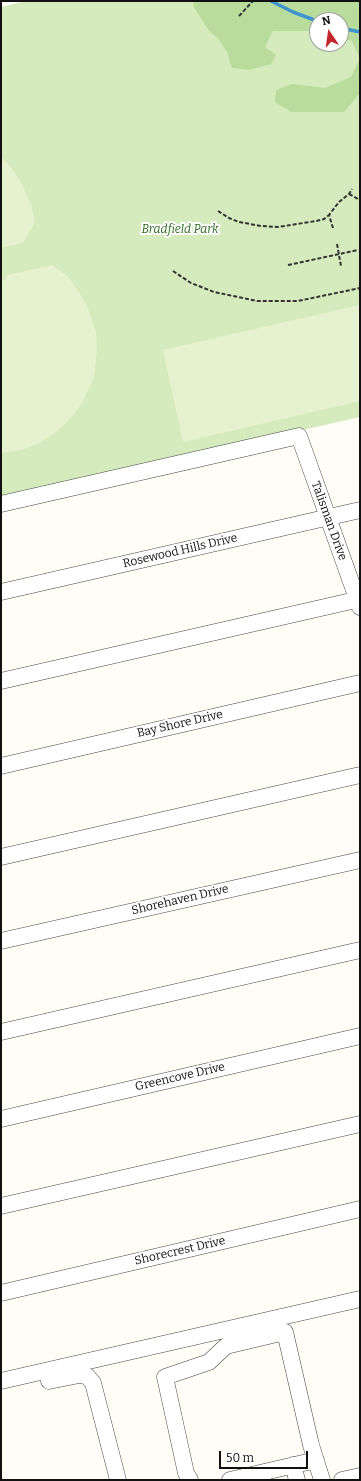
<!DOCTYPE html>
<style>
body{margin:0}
#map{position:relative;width:361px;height:1481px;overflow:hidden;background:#fffdf5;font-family:Bitter,serif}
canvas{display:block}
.frame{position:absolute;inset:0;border:2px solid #111;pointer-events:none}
.north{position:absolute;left:309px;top:12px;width:40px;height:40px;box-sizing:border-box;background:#fff;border:1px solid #a0a0a0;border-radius:50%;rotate:347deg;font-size:11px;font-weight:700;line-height:16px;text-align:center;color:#111}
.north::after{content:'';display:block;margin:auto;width:14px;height:18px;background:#c4262e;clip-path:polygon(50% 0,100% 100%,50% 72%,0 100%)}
.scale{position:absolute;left:219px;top:1451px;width:89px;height:18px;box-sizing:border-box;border:2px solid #111;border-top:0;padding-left:5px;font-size:12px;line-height:14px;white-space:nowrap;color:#111;-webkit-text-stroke:3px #fff;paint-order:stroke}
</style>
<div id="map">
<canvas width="361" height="1481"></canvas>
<div class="frame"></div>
<div class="north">N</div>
<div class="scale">50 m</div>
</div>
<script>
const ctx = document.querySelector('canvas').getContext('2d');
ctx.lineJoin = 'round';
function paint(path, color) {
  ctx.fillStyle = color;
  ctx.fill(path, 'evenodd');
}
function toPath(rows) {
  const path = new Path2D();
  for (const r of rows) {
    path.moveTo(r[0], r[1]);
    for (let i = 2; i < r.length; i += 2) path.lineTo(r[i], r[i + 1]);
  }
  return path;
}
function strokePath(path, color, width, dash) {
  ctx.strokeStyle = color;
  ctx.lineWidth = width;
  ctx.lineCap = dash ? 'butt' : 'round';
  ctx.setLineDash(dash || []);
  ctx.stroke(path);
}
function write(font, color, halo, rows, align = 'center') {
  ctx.font = font + ' Bitter,serif';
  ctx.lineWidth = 4;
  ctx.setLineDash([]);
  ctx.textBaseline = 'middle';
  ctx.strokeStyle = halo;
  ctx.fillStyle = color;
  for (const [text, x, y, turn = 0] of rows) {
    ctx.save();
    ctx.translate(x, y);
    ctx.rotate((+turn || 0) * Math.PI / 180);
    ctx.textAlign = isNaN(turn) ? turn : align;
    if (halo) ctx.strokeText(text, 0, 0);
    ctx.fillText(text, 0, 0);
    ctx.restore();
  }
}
paint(toPath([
 [26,1,360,1,360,417,1,499,1,7],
 [317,20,341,20,341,44,317,44]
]), '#d5ebbd');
paint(toPath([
 [194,1,360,1,360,93,344,112,291,112,275,102,276,90,292,84,325,88,351,77,360,58,352,41,341,38,341,20,317,20,317,31,273,31,265,47,276,55,271,64,249,70,232,68,227,52,218,38,210,32,193,6]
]), '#b9dc9c');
paint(toPath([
 [1,157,11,167,22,184,31,204,35,222,23,243,1,248],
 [52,265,68,277,77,289,86,304,93,323,96,332,97,350,94,377,82,403,74,414,58,431,37,444,22,450,1,453,1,281,6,279,6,276,8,275],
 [360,305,360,401,183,442,163,350]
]), '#e6f2cf');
strokePath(toPath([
 [271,1,293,12,317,21],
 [341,28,360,32]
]), '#3f96cf', 3.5);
const minor = toPath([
 [1,504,299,436,360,607],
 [1,592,360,510],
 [1,681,360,599],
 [1,766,360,683],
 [1,857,360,775],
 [1,941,360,860],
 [1,1032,360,950],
 [1,1119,360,1036],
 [1,1206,360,1124],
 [1,1293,360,1209],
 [1,1381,360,1299],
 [49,1381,79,1375,87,1376,93,1383,118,1480],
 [293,1465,297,1480],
 [190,1480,186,1473,165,1377,209,1362,226,1346,285,1332,311,1445,322,1480],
 [230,1480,316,1460],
 [342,1480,360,1476]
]);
strokePath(minor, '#444', 17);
strokePath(toPath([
 [239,16,253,1],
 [349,194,360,200],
 [218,211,229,218,239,222,261,226,278,227,316,221,324,219,329,215],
 [333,228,329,215,339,202,349,194,352,189],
 [337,244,341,266],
 [288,265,358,250],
 [173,271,191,283,214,292,257,301,298,301,360,288]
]), '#333', 2, [4, 2]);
strokePath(minor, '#fff', 16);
write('italic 12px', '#2f6b1f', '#fff', [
 ["Bradfield Park",180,230]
]);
write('12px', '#111', '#fff', [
 ["Talisman Drive",329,521,70],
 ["Rosewood Hills Drive",180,551,-13],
 ["Bay Shore Drive",180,724,-13],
 ["Shorehaven Drive",180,900,-13],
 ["Greencove Drive",180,1077,-13],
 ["Shorecrest Drive",180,1251,-13]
]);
</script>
